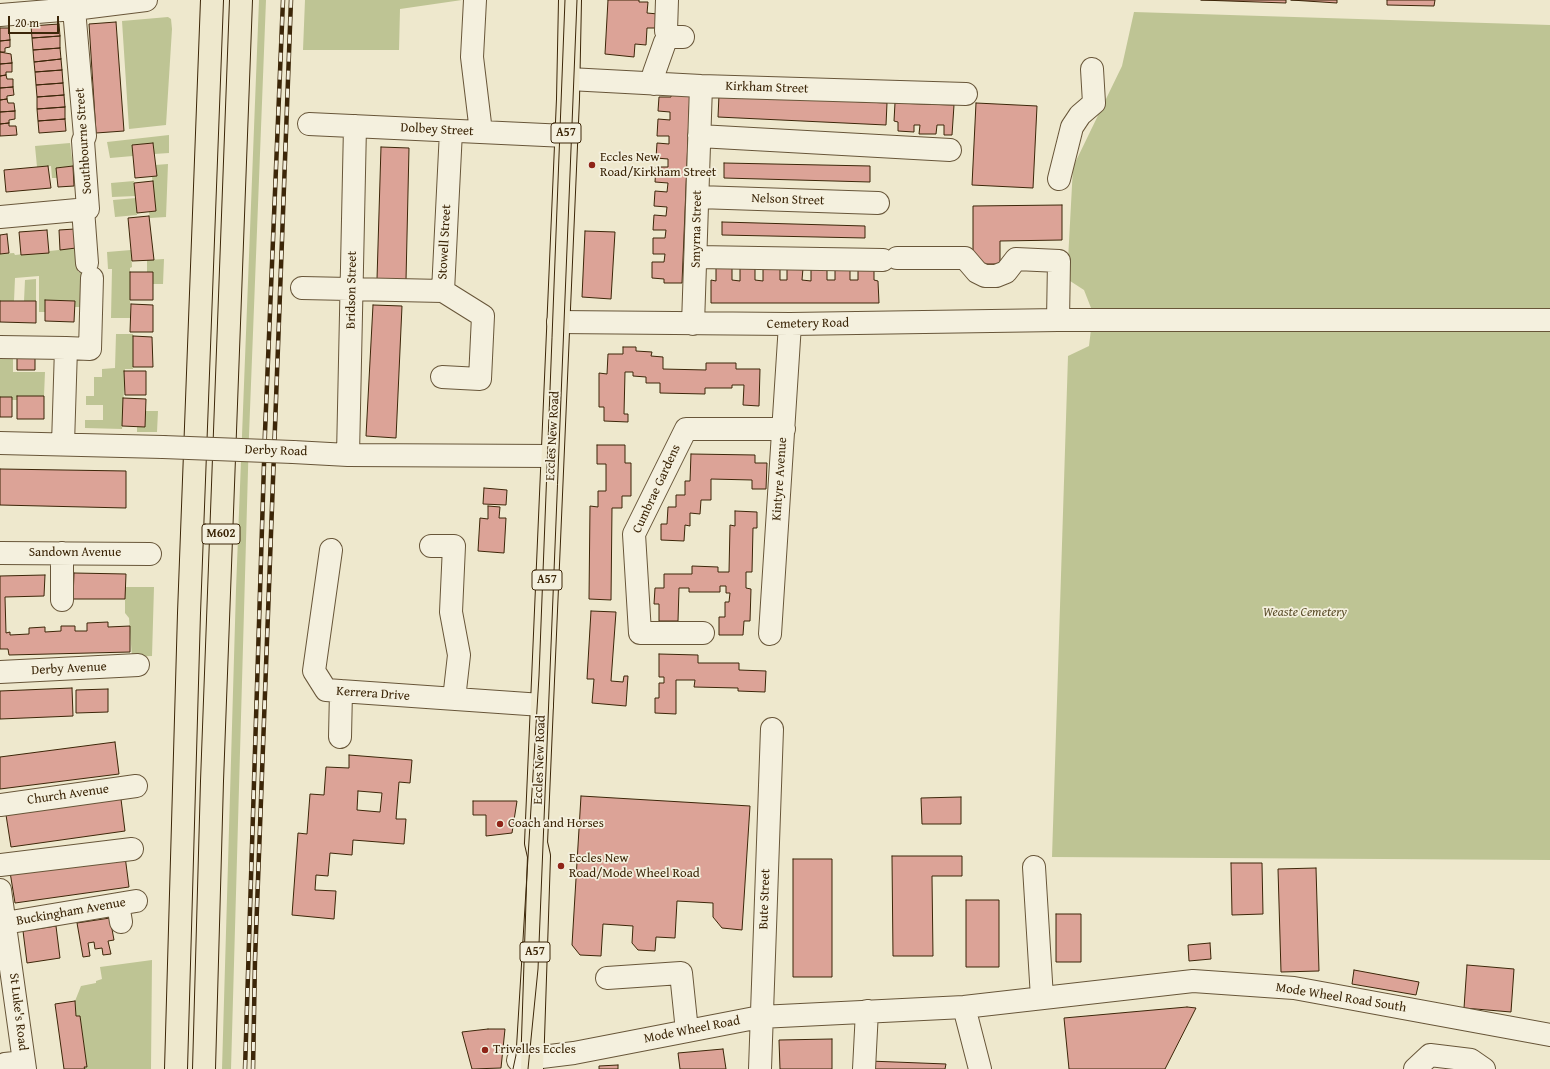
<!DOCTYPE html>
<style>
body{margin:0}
#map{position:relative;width:1550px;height:1069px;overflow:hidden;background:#eee8cd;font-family:"Gentium Book Plus",serif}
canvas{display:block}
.scale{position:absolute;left:8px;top:16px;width:51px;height:18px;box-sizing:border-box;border:2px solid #3c2608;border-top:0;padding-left:5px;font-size:12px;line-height:14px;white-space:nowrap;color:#3c2608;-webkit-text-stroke:3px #f4f0de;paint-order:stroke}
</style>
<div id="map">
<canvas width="1550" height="1069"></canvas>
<div class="scale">20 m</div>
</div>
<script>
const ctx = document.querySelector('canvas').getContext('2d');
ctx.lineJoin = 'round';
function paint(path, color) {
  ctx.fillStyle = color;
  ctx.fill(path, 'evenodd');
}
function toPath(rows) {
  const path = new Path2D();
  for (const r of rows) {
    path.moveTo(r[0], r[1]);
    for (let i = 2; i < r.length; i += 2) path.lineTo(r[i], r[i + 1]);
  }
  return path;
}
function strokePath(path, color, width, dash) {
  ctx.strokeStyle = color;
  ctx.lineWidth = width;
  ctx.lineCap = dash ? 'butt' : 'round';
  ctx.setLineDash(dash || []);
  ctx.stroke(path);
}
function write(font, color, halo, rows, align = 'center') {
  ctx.font = font + ' "Gentium Book Plus",serif';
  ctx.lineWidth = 3.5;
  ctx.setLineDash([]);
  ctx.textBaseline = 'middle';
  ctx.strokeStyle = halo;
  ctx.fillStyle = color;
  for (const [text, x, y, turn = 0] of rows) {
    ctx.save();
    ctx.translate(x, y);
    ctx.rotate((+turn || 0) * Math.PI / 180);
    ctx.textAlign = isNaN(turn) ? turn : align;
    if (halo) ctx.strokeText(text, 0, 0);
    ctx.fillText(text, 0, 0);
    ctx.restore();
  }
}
paint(toPath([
 [259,0,266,0,249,435,231,1069,222,1069,236,589],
 [305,0,462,0,400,9,399,50,303,50],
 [1134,12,1550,25,1550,860,1052,857,1068,356,1089,346,1093,313,1084,290,1067,279,1073,167,1122,66],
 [168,17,171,19,172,29,166,125,129,129,122,21],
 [169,135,169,153,154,154,153,143,132,145,133,156,110,158,107,142],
 [70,143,73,166,57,168,57,178,52,178,51,166,37,167,35,146],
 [168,164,166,217,150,218,149,212,156,211,152,177,156,176,155,165],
 [134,181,136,196,112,197,111,183],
 [136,198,137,215,115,217,113,200],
 [76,248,78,272,82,272,82,307,75,307,75,301,45,300,45,312,39,312,39,276,15,278,14,301,0,301,0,254,14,253,15,255],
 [131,250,132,267,130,268,130,318,111,318,112,269,108,269,107,252],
 [164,259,163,284,153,284,153,273,147,272,147,260],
 [36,279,36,301,24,301,25,280],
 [116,334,133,334,133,369,125,369,122,429,85,428,85,420,103,420,103,405,86,405,86,396,94,396,94,377,102,377,102,369,115,368],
 [0,354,13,354,13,372,45,372,44,396,17,400,12,400,12,397,0,397],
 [145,411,158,411,157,432,137,432,137,426,145,426],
 [125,587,154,587,152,656,132,657,129,618,125,613],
 [152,960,151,1069,85,1069,84,1067,87,1067,80,1016,76,1016,75,1001,81,986,96,983,96,981,102,979,100,967]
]), '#bec494');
const building = toPath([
 [608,0,639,0,639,2,648,2,647,13,658,14,657,28,647,28,646,45,635,44,634,57,605,54,608,0],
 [1201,0,1286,0,1286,3,1201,0],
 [1291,0,1337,0,1337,3,1291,0],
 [1387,0,1435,0,1434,6,1387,5,1387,0],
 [116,22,124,131,96,133,89,24,116,22],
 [59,24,60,36,32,38,31,26,59,24],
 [0,28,9,28,10,40,0,41,0,28],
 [60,36,60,48,33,50,32,38,60,36],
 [10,40,10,47,5,48,5,52,0,52,0,41,10,40],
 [60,48,61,59,34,62,33,50,60,48],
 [0,52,11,54,12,63,0,64,0,52],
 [61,59,62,70,35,72,34,62,61,59],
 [12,63,12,72,6,72,6,75,0,76,0,64,12,63],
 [62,70,63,83,36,85,35,72,62,70],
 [6,75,7,79,13,79,13,87,0,88,0,76,6,75],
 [63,83,64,95,37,97,36,85,63,83],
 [13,87,14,95,7,96,7,99,0,100,0,88,13,87],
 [671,92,690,92,682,283,664,283,664,279,652,278,652,262,664,262,665,254,653,254,653,238,665,238,666,230,653,230,654,215,666,216,667,207,654,206,655,191,667,192,668,183,655,182,656,167,668,167,668,159,656,158,657,143,669,144,669,136,657,136,658,119,670,120,670,112,658,111,659,97,671,97,671,92],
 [64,95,65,107,37,109,37,97,64,95],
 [719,95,887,103,886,125,718,117,719,95],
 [7,99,8,103,14,103,15,111,0,112,0,100,7,99],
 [895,103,954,105,952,135,944,135,944,125,937,125,936,134,919,134,920,125,914,125,914,132,898,131,898,122,894,121,895,103],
 [976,103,1037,106,1033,188,972,185,976,103],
 [65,107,65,119,38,121,37,109,65,107],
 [15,111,15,119,9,120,9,123,0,124,0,112,15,111],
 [65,119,66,131,39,133,38,121,65,119],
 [9,123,9,126,16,126,17,135,0,136,0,124,9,123],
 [153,143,157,176,135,178,132,145,153,143],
 [381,147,409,148,406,280,377,279,381,147],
 [724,163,870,166,870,182,724,178,724,163],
 [48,166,51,188,6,192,4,170,48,166],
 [73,166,74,186,58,187,56,168,73,166],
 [153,181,156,211,137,213,134,183,153,181],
 [1062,205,1062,240,1000,241,1000,264,973,264,973,206,1062,205],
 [149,216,154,260,132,261,128,218,149,216],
 [722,222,865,226,865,238,722,235,722,222],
 [75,229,76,248,60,250,59,230,75,229],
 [47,230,49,253,21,255,19,232,47,230],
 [585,231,615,232,611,299,582,297,585,231],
 [7,234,9,253,0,254,0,235,7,234],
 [716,268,732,268,732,280,740,281,740,268,755,268,755,280,763,281,763,268,780,268,780,280,787,280,787,268,803,268,802,280,811,281,811,268,827,268,827,280,835,280,835,268,850,268,850,280,858,280,858,268,874,268,874,280,878,281,879,303,711,303,711,280,716,281,716,268],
 [130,272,153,272,153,300,130,300,130,272],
 [45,300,75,301,74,322,45,321,45,300],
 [0,301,36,301,36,323,0,322,0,301],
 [131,304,153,305,153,332,130,332,131,304],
 [373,305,402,306,396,438,366,436,373,305],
 [133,336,152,337,153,367,133,367,133,336],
 [623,347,636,347,636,351,652,352,651,356,663,357,663,369,706,370,706,363,736,363,736,369,760,369,759,406,743,405,744,385,732,385,732,388,705,388,705,394,660,393,660,383,646,383,646,377,633,376,633,372,625,372,624,414,628,414,628,422,604,421,604,407,599,407,599,373,607,374,608,354,623,354,623,347],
 [17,354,35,355,35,370,17,370,17,354],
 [124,371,146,371,146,395,125,395,124,371],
 [17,396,44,396,44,419,17,419,17,396],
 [0,397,12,397,12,417,0,417,0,397],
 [123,398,146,399,145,427,122,426,123,398],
 [597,445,625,445,625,463,631,463,631,496,622,496,622,508,612,508,611,600,589,599,590,506,598,507,598,491,606,491,606,464,597,464,597,445],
 [691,454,755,455,755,463,767,463,766,489,752,489,752,480,711,479,711,500,701,500,700,514,690,513,690,526,685,525,684,541,661,540,661,524,667,524,668,507,676,507,676,495,685,495,685,481,690,481,691,454],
 [0,469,126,471,126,508,0,505,0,469],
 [484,488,507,490,506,505,483,504,484,488],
 [488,506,500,507,499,518,506,518,504,553,478,551,480,518,488,519,488,506],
 [735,511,757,512,757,528,753,528,752,572,746,572,746,588,751,589,750,621,744,621,743,635,719,635,719,617,725,617,725,602,729,602,730,593,726,593,726,586,720,586,720,592,689,592,689,588,679,588,678,621,659,621,659,604,654,604,655,588,664,588,664,574,692,574,692,566,718,567,718,572,729,572,730,525,735,526,735,511],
 [74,573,126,574,125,599,73,599,74,573],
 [45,575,44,596,5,597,6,633,10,632,10,635,29,634,29,628,45,627,45,632,61,631,61,626,75,626,75,631,87,631,87,623,108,622,108,627,130,626,130,652,9,655,8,649,0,649,0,576,45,575],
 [591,611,616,612,611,681,623,682,624,676,628,676,626,706,592,703,594,679,587,679,591,611],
 [659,654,698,655,698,663,739,663,739,670,766,671,765,692,738,691,738,688,694,687,695,680,676,680,676,714,655,713,655,698,659,698,659,683,664,683,664,677,659,677,659,654],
 [72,688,73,716,0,719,0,691,72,688],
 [108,689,108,712,76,713,76,690,108,689],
 [115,742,119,774,0,789,0,757,115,742],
 [349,755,412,760,410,783,399,782,396,819,406,819,404,844,353,840,352,855,330,853,328,876,316,875,315,890,336,891,334,919,292,915,298,833,307,834,310,794,324,795,326,767,349,768,349,755],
 [358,791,382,793,380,812,357,810,358,791],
 [581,796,750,806,742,930,722,928,713,917,713,903,677,901,675,938,656,937,655,951,638,950,632,943,633,926,603,924,601,956,580,955,572,945,581,796],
 [961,797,961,824,922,824,921,798,961,797],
 [121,799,125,831,11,847,6,815,121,799],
 [473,801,517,801,512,833,486,836,486,815,473,815,473,801],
 [125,856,129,887,15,903,10,872,125,856],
 [892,856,962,856,962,876,932,876,933,956,893,956,892,856],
 [793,859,832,859,832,977,793,977,793,859],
 [1231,863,1262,863,1263,914,1232,915,1231,863],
 [1316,868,1319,971,1281,972,1278,869,1316,868],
 [966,900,999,900,999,967,966,967,966,900],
 [1056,914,1081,914,1081,962,1056,962,1056,914],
 [110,918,114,940,108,941,111,954,103,955,102,948,95,949,94,942,88,943,90,956,83,957,77,923,110,918],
 [56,926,60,958,27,963,23,931,56,926],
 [1210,943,1211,959,1189,961,1188,945,1210,943],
 [1467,965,1514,969,1511,1012,1464,1008,1467,965],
 [1354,970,1419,982,1416,995,1352,984,1354,970],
 [75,1001,76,1016,80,1016,87,1067,84,1067,85,1069,64,1069,55,1004,75,1001],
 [1187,1007,1196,1008,1165,1069,1069,1069,1064,1018,1187,1007],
 [488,1029,505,1029,501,1068,472,1069,462,1032,488,1029],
 [832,1039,832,1069,780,1069,779,1040,832,1039],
 [723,1049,726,1069,680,1069,678,1053,723,1049],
 [869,1061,946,1064,945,1069,869,1069,869,1061],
 [618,1065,618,1069,599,1069,599,1066,618,1065]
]);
paint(building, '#dca397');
strokePath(building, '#3c2608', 1);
const minor = toPath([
 [475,0,472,57,481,132],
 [667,0,666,31,669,37],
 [0,15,74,9,146,0],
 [569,79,701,86,966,94],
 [654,84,654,73,665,42,669,37,683,37],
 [309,124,566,136],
 [699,136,950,150],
 [1059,179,1072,127,1080,115,1094,103,1092,69],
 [698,197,878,203],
 [83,209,87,263],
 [0,217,88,209,83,141,85,136,74,9],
 [697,257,883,260],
 [897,258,965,258,977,272,985,276,996,276,1006,272,1016,259,1059,261,1058,320],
 [302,288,443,291],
 [558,322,790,324,1058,320,1550,320],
 [693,324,701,86],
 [0,347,66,348],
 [442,377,480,379,483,316,443,291,451,131],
 [0,443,163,447],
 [63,444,66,348,90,349,92,278],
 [293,452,348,455,551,456],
 [348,455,355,126],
 [431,546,454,546,451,612,459,655,454,699],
 [331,550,314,671,326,690,542,705],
 [0,553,150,554],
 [62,553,62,600],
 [703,633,640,633,634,534,686,429,784,429],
 [770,634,790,324],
 [0,672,138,665],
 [340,737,341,691],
 [0,805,136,786],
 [0,865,132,849],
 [1034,867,1042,998],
 [0,890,25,1069],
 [118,904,121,922],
 [5,923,136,901],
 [607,978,681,973,687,1031],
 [964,1007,980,1069],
 [518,1060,574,1053,760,1017,964,1007,1193,981,1294,988,1550,1035],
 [5,1064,24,1062],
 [760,1069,772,729],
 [864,1069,867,1011],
 [1415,1069,1430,1055,1471,1060,1484,1069]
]);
const major = toPath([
 [532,1069,539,856,536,843,568,99,570,0]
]);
const highway = toPath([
 [176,1069,189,613,212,0],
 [204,1069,212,781,241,0]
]);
strokePath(minor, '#685639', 24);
strokePath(major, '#3c2608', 24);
strokePath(highway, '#3c2608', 24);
strokePath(minor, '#f4f0de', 22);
strokePath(major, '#eee8cd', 22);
strokePath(highway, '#eee8cd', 22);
strokePath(toPath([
 [513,1069,516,1055,539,676,565,0],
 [528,1069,538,969,577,0]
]), '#3c2608', 1);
const rail = toPath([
 [245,1069,265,432,283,0],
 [253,1069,255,960,291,0]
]);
strokePath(rail, '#3c2608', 4.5);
strokePath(rail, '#f4f0de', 3, [9]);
const minorBridge = toPath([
 [163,447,293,452]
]);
strokePath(minorBridge, '#685639', 24, []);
strokePath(minorBridge, '#f4f0de', 22);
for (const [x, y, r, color] of [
 [592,165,4,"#8f2418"],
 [500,824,4,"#8f2418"],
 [561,866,4,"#8f2418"],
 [485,1050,4,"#8f2418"]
]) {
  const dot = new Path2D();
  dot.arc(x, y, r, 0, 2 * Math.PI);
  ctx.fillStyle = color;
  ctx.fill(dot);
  strokePath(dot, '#f4f0de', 1.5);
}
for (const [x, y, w] of [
 [566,133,30],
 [221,534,38],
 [547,580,30],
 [535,952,30]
]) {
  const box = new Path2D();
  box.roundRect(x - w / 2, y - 10, w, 20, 3);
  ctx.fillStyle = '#f4f0de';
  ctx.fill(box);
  strokePath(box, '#3c2608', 1);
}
write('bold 12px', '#3c2608', null, [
 ["A57",566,133],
 ["M602",221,534],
 ["A57",547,580],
 ["A57",535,952]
]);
write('13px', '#3c2608', '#f4f0de', [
 ["Kirkham Street",767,88,2],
 ["Dolbey Street",437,130,3],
 ["Southbourne Street",84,141,-94],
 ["Nelson Street",788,200,2],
 ["Smyrna Street",697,229,-89],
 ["Stowell Street",445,242,-87],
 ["Bridson Street",352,290,-89],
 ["Cemetery Road",808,324,-1],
 ["Eccles New Road",553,436,-87],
 ["Derby Road",276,451,2],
 ["Kintyre Avenue",780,479,-86],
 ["Cumbrae Gardens",657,489,-65],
 ["Sandown Avenue",75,553],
 ["Derby Avenue",69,669,-3],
 ["Kerrera Drive",373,694,4],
 ["Eccles New Road",540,760,-88],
 ["Church Avenue",68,795,-8],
 ["Bute Street",765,899,-88],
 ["Buckingham Avenue",71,912,-10],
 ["Mode Wheel Road South",1341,998,9],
 ["St Luke's Road",18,1012,83],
 ["Mode Wheel Road",692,1030,-11]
]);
write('13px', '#3c2608', '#f4f0de', [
 ["Eccles New",600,158],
 ["Road/Kirkham Street",600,173],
 ["Coach and Horses",508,824],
 ["Eccles New",569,859],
 ["Road/Mode Wheel Road",569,874],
 ["Trivelles Eccles",493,1050]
], 'left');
write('italic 13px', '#5c4e2b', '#f4f0de', [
 ["Weaste Cemetery",1305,613]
]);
</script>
